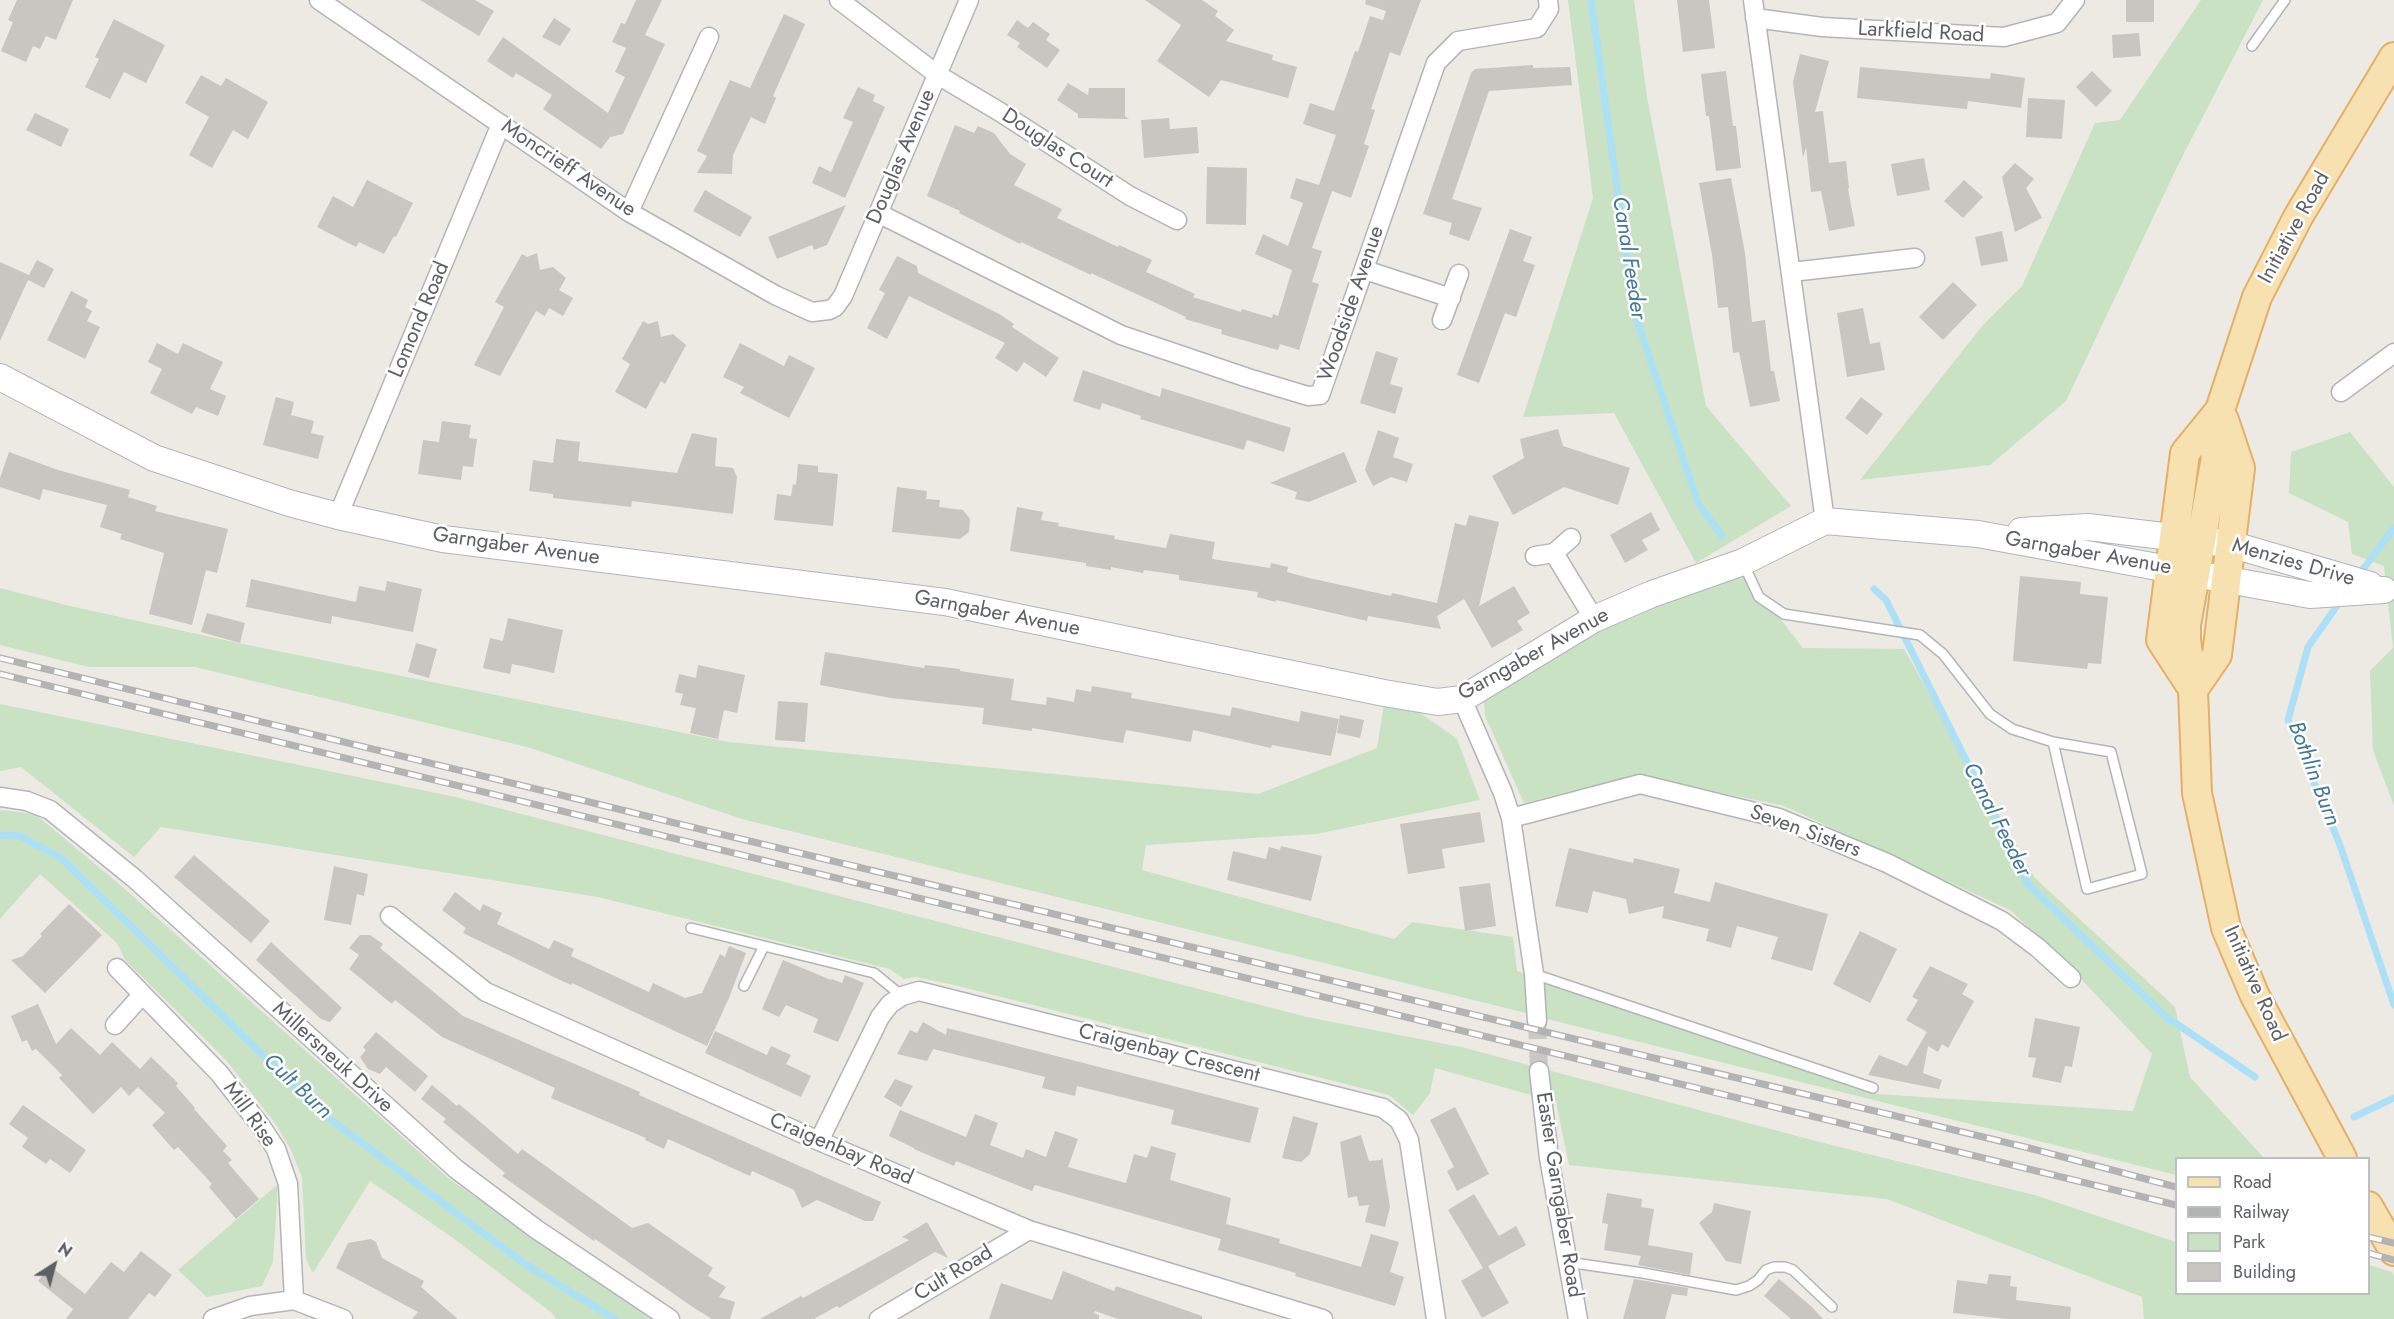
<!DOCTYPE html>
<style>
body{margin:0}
#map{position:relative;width:2394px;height:1319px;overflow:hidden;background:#edeae4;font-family:Jost,sans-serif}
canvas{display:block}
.legend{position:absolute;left:2175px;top:1157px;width:195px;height:138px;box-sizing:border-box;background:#fff;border:2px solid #bebfc1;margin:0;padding:8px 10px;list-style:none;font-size:18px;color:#5c6063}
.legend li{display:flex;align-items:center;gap:12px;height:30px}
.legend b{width:30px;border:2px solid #bebfc1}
.north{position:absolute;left:24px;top:1235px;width:60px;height:60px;-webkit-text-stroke:4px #fff;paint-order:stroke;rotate:36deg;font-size:16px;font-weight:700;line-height:24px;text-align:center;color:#5c6063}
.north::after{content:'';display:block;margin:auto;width:21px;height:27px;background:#5c6063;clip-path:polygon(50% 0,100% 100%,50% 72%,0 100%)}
</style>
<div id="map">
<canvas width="2394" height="1319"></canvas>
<ul class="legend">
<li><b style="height:8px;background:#f7e1b0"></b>Road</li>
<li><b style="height:8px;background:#b2b3b3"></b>Railway</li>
<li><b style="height:16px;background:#c8e2c3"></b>Park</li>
<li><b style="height:16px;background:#c9c5c1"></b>Building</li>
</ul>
<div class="north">N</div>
</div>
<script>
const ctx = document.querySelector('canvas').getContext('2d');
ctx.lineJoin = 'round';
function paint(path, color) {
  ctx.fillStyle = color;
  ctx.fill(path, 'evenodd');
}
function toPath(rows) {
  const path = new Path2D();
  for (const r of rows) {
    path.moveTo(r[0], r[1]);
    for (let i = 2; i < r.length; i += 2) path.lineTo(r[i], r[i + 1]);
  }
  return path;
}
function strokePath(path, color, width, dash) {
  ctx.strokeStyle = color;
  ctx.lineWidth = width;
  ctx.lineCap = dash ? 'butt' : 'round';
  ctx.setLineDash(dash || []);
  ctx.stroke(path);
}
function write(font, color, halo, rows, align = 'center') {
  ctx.font = font + ' Jost,sans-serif';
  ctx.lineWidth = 5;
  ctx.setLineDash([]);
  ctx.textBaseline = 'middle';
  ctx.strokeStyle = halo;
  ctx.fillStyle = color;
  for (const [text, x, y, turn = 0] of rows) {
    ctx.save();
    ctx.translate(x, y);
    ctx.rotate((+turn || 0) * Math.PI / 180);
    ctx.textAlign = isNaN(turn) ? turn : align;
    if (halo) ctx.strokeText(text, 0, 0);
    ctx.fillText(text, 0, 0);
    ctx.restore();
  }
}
paint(toPath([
 [1568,0,1634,0,1647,97,1706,406,1791,506,1696,563,1614,413,1523,417,1593,198],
 [2201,0,2263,0,2178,165,2066,401,1990,465,1860,480,1983,325,2022,286,2095,123,2120,120],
 [2350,432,2394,487,2394,806,2373,750,2370,671,2393,648,2384,566,2352,554,2348,522,2289,493,2291,452],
 [1745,573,1803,648,1904,649,2035,878,2175,1007,2190,1077,2264,1158,2176,1158,2176,1175,1547,1019,1542,980,1877,1094,2133,1111,2152,1054,2063,960,2010,910,1784,806,1637,775,1524,803,1485,716,1484,703,1493,690,1597,624],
 [0,588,70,606,238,643,729,742,1258,794,1377,748,1384,705,1416,710,1457,739,1480,800,1316,834,1146,845,1142,870,1394,939,1412,922,1513,937,1517,971,1526,974,1530,1014,742,819,527,747,195,667,89,667,0,645],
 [0,704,456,797,1307,1017,1461,1047,1812,1140,2038,1196,2176,1242,2176,1294,2368,1294,2369,1265,2392,1272,2394,1277,2394,1319,2144,1319,2142,1297,1887,1199,1569,1165,1556,1102,1435,1068,1430,1093,1413,1115,1389,1095,954,985,916,977,904,979,890,969,598,897,161,827,134,857,21,767,0,771],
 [0,810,35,814,125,889,448,1178,651,1319,556,1319,552,1313,453,1238,370,1181,313,1273,306,1259,302,1177,291,1150,277,1126,226,1060,125,960,117,943,40,874,0,919],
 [278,1184,273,1262,262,1286,207,1297,178,1270]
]), '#c8e2c3');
strokePath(toPath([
 [1591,0,1634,311,1698,503,1722,536],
 [2358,576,2394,528],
 [1874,589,1886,600,2028,884,2165,1016,2255,1077],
 [2341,600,2308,647,2288,720,2340,845,2394,1005],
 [0,835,20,836,61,858,323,1114,525,1264,615,1319],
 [2354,1117,2394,1098]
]), '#abe0f7', 7);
paint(toPath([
 [17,0,73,0,56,40,46,36,40,49,33,46,26,62,1,51,13,22,8,20],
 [420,0,475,0,494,11,479,36],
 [636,0,662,0,645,35,665,44,623,134,610,137,601,149,543,109,552,95,516,73,513,78,487,61,503,37,608,113,625,77,615,72,626,48,612,42,621,23,625,24],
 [1145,0,1202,0,1218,11,1215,16,1234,30,1226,41,1273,55,1272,60,1297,67,1288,98,1221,80,1209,97,1157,61,1181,25],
 [1366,0,1421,0,1400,56,1390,52,1371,109,1375,110,1364,144,1369,146,1351,198,1332,191,1312,248,1322,251,1312,282,1319,284,1299,350,1280,344,1278,350,1221,334,1222,330,1185,319,1186,317,1091,273,1091,275,1021,242,1020,244,959,213,960,211,927,196,955,125,974,133,978,126,994,133,1010,154,1026,164,1014,185,1062,209,1057,218,1118,247,1119,245,1152,260,1146,272,1195,294,1193,297,1241,312,1242,309,1272,318,1273,314,1278,316,1292,270,1255,254,1263,234,1288,246,1303,203,1290,198,1296,178,1319,185,1336,135,1303,124,1310,103,1334,111,1355,51,1358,52,1370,16,1383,20,1386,11,1365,4],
 [1677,0,1709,0,1715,48,1683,52],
 [2126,0,2154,0,2154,22,2126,22],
 [784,14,805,24,773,96,776,98,765,124,751,117,733,155,732,174,697,173,707,156,697,151,730,80,750,88],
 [554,18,571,29,560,46,542,37],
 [114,19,165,45,146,83,124,72,110,99,85,87,99,59,95,57],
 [1017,20,1028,28,1033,22,1050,34,1046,40,1060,50,1047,68,1017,47,1020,43,1007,35],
 [2139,33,2141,56,2113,58,2112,35],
 [1800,54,1829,61,1815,112,1823,111,1829,163,1846,161,1849,188,1848,189,1855,226,1829,231,1821,191,1811,192,1806,147,1803,158,1793,82],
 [1533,65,1533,68,1570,67,1572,85,1489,91,1452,199,1482,208,1469,241,1449,234,1452,223,1423,214,1471,73,1475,69],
 [1860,67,1990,79,1991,73,2025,78,2021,108,1968,101,1967,109,1857,98],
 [1726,71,1733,126,1736,126,1741,168,1716,171,1709,116,1706,116,1701,74],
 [2092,71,2112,91,2096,107,2076,87],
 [201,75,221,86,226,78,268,102,248,139,233,130,212,168,189,155,209,117,185,103],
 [1068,83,1088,95,1089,88,1125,88,1125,116,1129,119,1078,118,1078,114,1057,100],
 [858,87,875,95,873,101,885,107,845,198,812,183,819,166,831,172,853,122,843,118],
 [2028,98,2065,100,2062,139,2026,137],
 [35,113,69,129,61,147,26,130],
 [1169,118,1170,129,1197,127,1199,153,1144,158,1141,120],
 [1924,158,1930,190,1897,196,1891,164],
 [2015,163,2034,179,2026,188,2042,218,2015,232,2002,177],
 [1207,167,1247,168,1246,225,1206,224],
 [1731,178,1745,253,1752,322,1765,320,1771,371,1774,371,1780,401,1750,407,1739,352,1733,353,1728,307,1718,308,1712,255,1699,183],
 [367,180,413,203,396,237,394,236,384,254,359,242,356,247,317,227,333,196,353,207],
 [1964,180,1983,197,1963,218,1944,201],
 [705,190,752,217,740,237,693,211],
 [846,205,827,245,814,250,812,245,777,259,768,237],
 [1510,229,1532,237,1523,261,1535,265,1516,317,1505,313,1479,383,1457,375],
 [2002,231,2008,261,1981,266,1975,237],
 [537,253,540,270,553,267,566,278,559,290,573,298,563,316,549,308,545,316,536,311,500,376,474,365,504,307,495,302,522,254,527,257],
 [897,256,917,266,918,273,1001,315,1014,324,1012,327,1059,358,1046,377,1024,362,1017,372,995,358,1005,343,909,296,887,339,867,328,885,293,879,290],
 [37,260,54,269,44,288,28,280,0,341,0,262,29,275],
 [1953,282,1977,305,1943,340,1919,317],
 [71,291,88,300,85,307,92,311,87,321,100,327,85,359,47,340],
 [1863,308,1870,344,1880,342,1885,370,1847,377,1837,313],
 [643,321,648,324,658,321,661,337,673,334,686,345,665,384,661,381,646,409,615,392,630,364,622,359],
 [157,343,178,354,183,343,223,362,210,389,226,396,218,416,196,407,192,414,150,393,162,369,148,362],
 [740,343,784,366,789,355,815,368,789,418,740,393,744,387,723,377],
 [1376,351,1398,358,1390,384,1403,388,1395,414,1360,403],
 [1083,370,1160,397,1162,388,1291,428,1284,452,1247,440,1244,450,1140,419,1141,416,1102,403,1100,410,1073,401],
 [276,397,294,402,291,415,314,421,311,433,324,436,318,459,263,445],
 [1861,397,1883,414,1867,435,1845,418],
 [442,421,471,425,469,438,477,439,473,467,463,466,461,480,418,474,423,440,439,442],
 [1558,429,1563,446,1630,468,1618,505,1564,487,1513,515,1492,476,1524,458,1520,439],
 [1378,430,1399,438,1393,457,1413,464,1407,482,1391,477,1373,486,1365,470],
 [692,433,717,438,715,466,733,468,737,477,733,514,632,501,631,507,553,498,553,494,529,491,533,460,553,463,556,439,580,442,578,461,677,473],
 [9,452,58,470,130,490,128,497,157,506,155,511,228,529,217,573,206,570,192,625,149,614,164,553,120,539,122,534,100,527,107,505,43,489,40,500,0,487,0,478],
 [1344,452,1357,482,1309,502,1295,499,1297,492,1270,483],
 [798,464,818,466,818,472,838,474,833,526,774,520,777,494,791,496,793,484,796,485],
 [897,487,927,491,926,499,940,500,939,507,963,510,970,519,969,532,960,539,892,532],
 [1017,507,1043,512,1041,520,1059,523,1058,526,1115,536,1114,539,1166,548,1170,534,1215,542,1212,559,1270,568,1271,563,1288,567,1287,572,1309,578,1391,596,1392,593,1437,603,1455,523,1466,526,1469,515,1499,522,1479,606,1514,586,1530,613,1517,621,1523,630,1492,648,1464,599,1437,616,1441,629,1368,616,1367,621,1276,600,1276,602,1257,597,1258,592,1179,580,1179,575,1144,570,1143,573,1111,567,1111,570,1086,566,1086,563,1010,551],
 [1651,512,1660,530,1642,540,1648,550,1625,563,1610,535],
 [2020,576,2081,582,2080,594,2108,597,2101,664,2088,663,2087,669,2013,661],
 [251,579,356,602,359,586,385,591,387,581,422,589,413,632,332,616,331,624,246,607],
 [207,613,245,623,240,643,201,632],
 [508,618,563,630,554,673,512,664,510,674,483,668,490,638,503,641],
 [416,643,437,649,429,678,408,672],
 [825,652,924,668,925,665,960,669,960,671,1014,679,1011,700,1046,705,1047,697,1074,702,1076,689,1091,692,1092,686,1132,693,1131,698,1230,716,1232,707,1299,722,1301,711,1339,719,1331,756,1272,745,1271,748,1193,730,1191,742,1126,730,1123,743,1032,728,1032,731,982,724,984,708,891,698,820,685],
 [698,665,745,675,737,713,724,710,718,739,690,733,696,708,680,705,683,694,675,692,679,674,696,678],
 [778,701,808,703,805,742,775,740],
 [1340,715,1364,720,1360,738,1337,733],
 [1480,812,1485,842,1442,849,1445,868,1408,874,1400,824],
 [1281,846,1322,856,1311,901,1227,880,1233,851,1266,859,1269,847,1280,850],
 [1569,848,1633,863,1634,858,1680,869,1674,893,1710,902,1715,882,1828,914,1812,971,1771,959,1778,937,1737,926,1731,948,1706,941,1709,929,1662,918,1664,906,1629,914,1626,899,1593,891,1588,913,1555,906],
 [194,855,270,921,251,943,174,877],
 [334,866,368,874,364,896,357,894,351,925,324,920],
 [1490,883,1496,926,1465,931,1459,887],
 [455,892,480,911,483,904,502,913,497,924,549,949,554,940,574,949,571,956,649,992,653,983,685,998,702,993,720,954,725,957,729,946,746,953,729,998,707,1046,572,983,571,985,560,980,463,933,466,928,442,910],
 [69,904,102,935,45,993,11,960,23,956,42,936,40,934],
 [1860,931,1897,949,1870,1003,1833,984],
 [360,935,370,935,383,944,380,948,463,1016,640,1092,639,1095,881,1202,873,1221,865,1221,817,1200,802,1208,794,1190,752,1171,750,1176,668,1139,664,1149,645,1140,646,1138,551,1098,555,1088,442,1037,395,1000,392,1004,349,969,359,955,349,948],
 [271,942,342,1008,330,1022,321,1019,256,960],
 [783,960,831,980,832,979,842,983,845,975,864,983,838,1042,813,1032,818,1019,786,1005,779,1017,762,1009],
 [1930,966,1968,984,1962,994,1974,1001,1948,1048,1942,1044,1938,1052,1928,1046,1923,1073,1942,1080,1939,1089,1868,1075,1879,1055,1907,1066,1927,1032,1906,1020,1918,1000,1912,997],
 [38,1004,56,1044,71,1028,100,1055,112,1042,140,1069,151,1057,178,1083,176,1086,195,1108,194,1109,227,1146,223,1151,232,1160,228,1163,259,1199,236,1219,209,1187,212,1184,178,1147,174,1150,152,1125,165,1113,138,1087,129,1096,121,1087,93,1114,59,1078,62,1075,36,1049,32,1051,27,1040,22,1042,11,1016],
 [2035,1018,2080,1027,2072,1067,2065,1066,2061,1083,2032,1077,2036,1058,2028,1057],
 [923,1022,946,1035,947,1028,1259,1108,1250,1143,1171,1124,1174,1110,1077,1086,1075,1096,1042,1088,1045,1077,1010,1068,933,1049,927,1061,897,1054,910,1030,917,1033],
 [715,1031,767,1055,771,1046,791,1055,786,1064,811,1076,801,1097,705,1053],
 [376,1032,428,1076,415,1092,386,1067,380,1074,368,1069,360,1057,366,1050,363,1047],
 [895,1079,913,1086,901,1107,884,1097],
 [432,1085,457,1106,459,1104,518,1154,522,1149,632,1228,648,1223,713,1268,708,1276,726,1287,719,1297,735,1302,730,1319,712,1319,694,1308,595,1239,594,1241,502,1176,505,1173,443,1122,446,1119,421,1099],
 [23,1105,86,1150,70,1173,50,1159,46,1164,22,1147,28,1138,9,1124],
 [1455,1107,1489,1174,1457,1191,1447,1171,1454,1167,1430,1120],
 [900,1110,966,1137,975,1114,998,1123,990,1145,1023,1158,1026,1149,1046,1157,1055,1131,1067,1135,1078,1139,1068,1167,1126,1183,1134,1154,1147,1158,1151,1146,1176,1153,1170,1180,1231,1198,1226,1224,1280,1239,1279,1243,1361,1267,1371,1234,1399,1242,1390,1272,1404,1277,1395,1306,1295,1276,1296,1273,1218,1250,1221,1239,1035,1185,1032,1191,956,1161,954,1166,914,1149,914,1148,889,1136],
 [1293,1116,1318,1123,1310,1154,1301,1162,1282,1158],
 [1361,1135,1369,1161,1381,1160,1382,1157,1390,1207,1385,1227,1365,1222,1369,1205,1359,1206,1357,1196,1348,1198,1340,1142],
 [1607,1193,1642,1199,1641,1207,1654,1209,1648,1245,1693,1253,1690,1275,1638,1265,1641,1256,1604,1250,1608,1224,1602,1223],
 [1474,1194,1499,1236,1516,1226,1526,1245,1488,1266,1509,1303,1482,1318,1461,1281,1483,1268,1448,1210],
 [1714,1203,1751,1211,1741,1264,1726,1261,1699,1223,1712,1212],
 [927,1222,948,1258,935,1252,839,1308,837,1306,814,1319,760,1319,801,1296,803,1298,909,1240,902,1237],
 [371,1239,376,1242,382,1258,424,1281,421,1287,458,1319,412,1319,418,1312,336,1268,348,1243],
 [141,1251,172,1275,155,1297,149,1293,128,1319,66,1319,73,1309,38,1281,50,1266,85,1294,111,1262,124,1272],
 [1063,1271,1114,1291,1116,1286,1202,1316,1202,1319,1118,1319,1095,1311,1094,1313,1099,1315,1099,1319,989,1319,1001,1283,1052,1300],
 [1989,1274,2011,1276,2010,1286,2017,1287,2016,1300,2071,1307,2070,1319,2007,1319,1953,1313,1957,1280,1987,1284],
 [1634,1279,1688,1288,1687,1296,1672,1294,1665,1319,1623,1319],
 [1779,1279,1812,1307,1823,1319,1791,1319,1764,1296]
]), '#c9c5c1');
strokePath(toPath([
 [1537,1021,1539,1071]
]), '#c9c8c4', 18, [18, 9]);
const lane = toPath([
 [2252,46,2285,0],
 [1744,565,1759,597,1784,614,1920,635,1943,654,1990,714,2012,729,2053,742],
 [2053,742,2111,752,2142,874,2087,889,2053,742],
 [691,928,874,973,902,996],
 [1534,974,1873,1088],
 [744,986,764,946],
 [1567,1262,1643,1273,1736,1290,1749,1286,1758,1280,1766,1270,1774,1267,1785,1267,1793,1270,1832,1307]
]);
const street = toPath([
 [319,0,629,212,775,295,812,312,829,310,835,307,843,296,969,0],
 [839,0,938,75,1000,112,1130,196,1177,220],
 [1753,0,1825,521],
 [1755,18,1822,27,2004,37,2057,23,2075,0],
 [629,212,709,37],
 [878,213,1121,335,1248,378,1308,396,1320,395,1436,63,1458,41,1537,28,1549,9,1548,0],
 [1365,270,1451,298],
 [1792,272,1915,258],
 [1442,320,1459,274],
 [2341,392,2394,353],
 [338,516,501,124],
 [1554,553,1594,619],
 [1535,556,1554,553,1571,538],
 [1462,699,1503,793,1511,818,1534,974,1537,1021],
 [0,797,27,801,50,810,135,879,456,1169,536,1229,670,1319],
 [1511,818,1640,784,1779,818,1887,863,2002,921,2038,948,2071,978],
 [390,916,486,992,819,1141,1029,1230,1323,1319],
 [117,968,219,1073,260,1125,276,1149,288,1184,294,1300],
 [115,1025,142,995],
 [1539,1071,1549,1158,1578,1319],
 [819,1141,880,1017,890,1004,902,996,919,991,1383,1108,1399,1120,1409,1140,1436,1319],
 [213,1319,250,1306,294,1300,343,1319],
 [879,1319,1029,1230]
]);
const secondary = toPath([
 [0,377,154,458,289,503,338,516,443,539,945,602,1384,693,1438,702,1462,699,1594,619,1652,594,1743,562,1825,521,1978,534,2310,595,2384,590],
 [2021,531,2088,527,2230,544,2370,585]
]);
const primary = toPath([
 [2220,410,2215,463,2186,625,2186,640,2193,690,2197,793,2226,928,2255,996,2342,1158],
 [2189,683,2161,640,2185,453,2220,410,2257,297,2298,217,2394,57],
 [2193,690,2217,655,2240,468,2224,420],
 [2368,1206,2394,1251]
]);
strokePath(lane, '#b2b5b8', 12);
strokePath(street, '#b2b5b8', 21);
strokePath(secondary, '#b1b4b8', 28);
strokePath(primary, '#e4af67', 32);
strokePath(lane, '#fff', 9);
strokePath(street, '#fff', 18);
strokePath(secondary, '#fff', 26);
strokePath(primary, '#f7e1b0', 28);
const rail = toPath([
 [0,658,716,833,2029,1148,2176,1187],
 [0,674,2176,1205],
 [2368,1237,2394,1243],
 [2368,1253,2394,1260]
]);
strokePath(rail, '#b2b3b3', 7);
strokePath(rail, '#fff', 4.5, [14]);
write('21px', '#5c6063', '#fff', [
 ["Larkfield Road",1921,33,3],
 ["Douglas Court",1057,149,33],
 ["Douglas Avenue",902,157,-67],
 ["Moncrieff Avenue",568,169,34],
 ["Initiative Road",2295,228,-61],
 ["Woodside Avenue",1352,304,-71],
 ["Lomond Road",420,320,-67],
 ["Garngaber Avenue",516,547,8],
 ["Garngaber Avenue",2088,554,10],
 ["Menzies Drive",2293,563,16],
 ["Garngaber Avenue",997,614,11],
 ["Garngaber Avenue",1534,655,-29],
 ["Seven Sisters",1805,832,20],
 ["Initiative Road",2254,984,66],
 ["Craigenbay Crescent",1169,1054,14],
 ["Millersneuk Drive",332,1058,42],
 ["Mill Rise",249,1115,54],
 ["Craigenbay Road",841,1150,23],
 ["Easter Garngaber Road",1558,1195,81],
 ["Cult Road",954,1274,-31]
]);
write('italic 22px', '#437797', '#fff', [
 ["Canal Feeder",1628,258,81],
 ["Bothlin Burn",2313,774,69],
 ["Canal Feeder",1996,820,63],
 ["Cult Burn",297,1087,43]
]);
</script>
